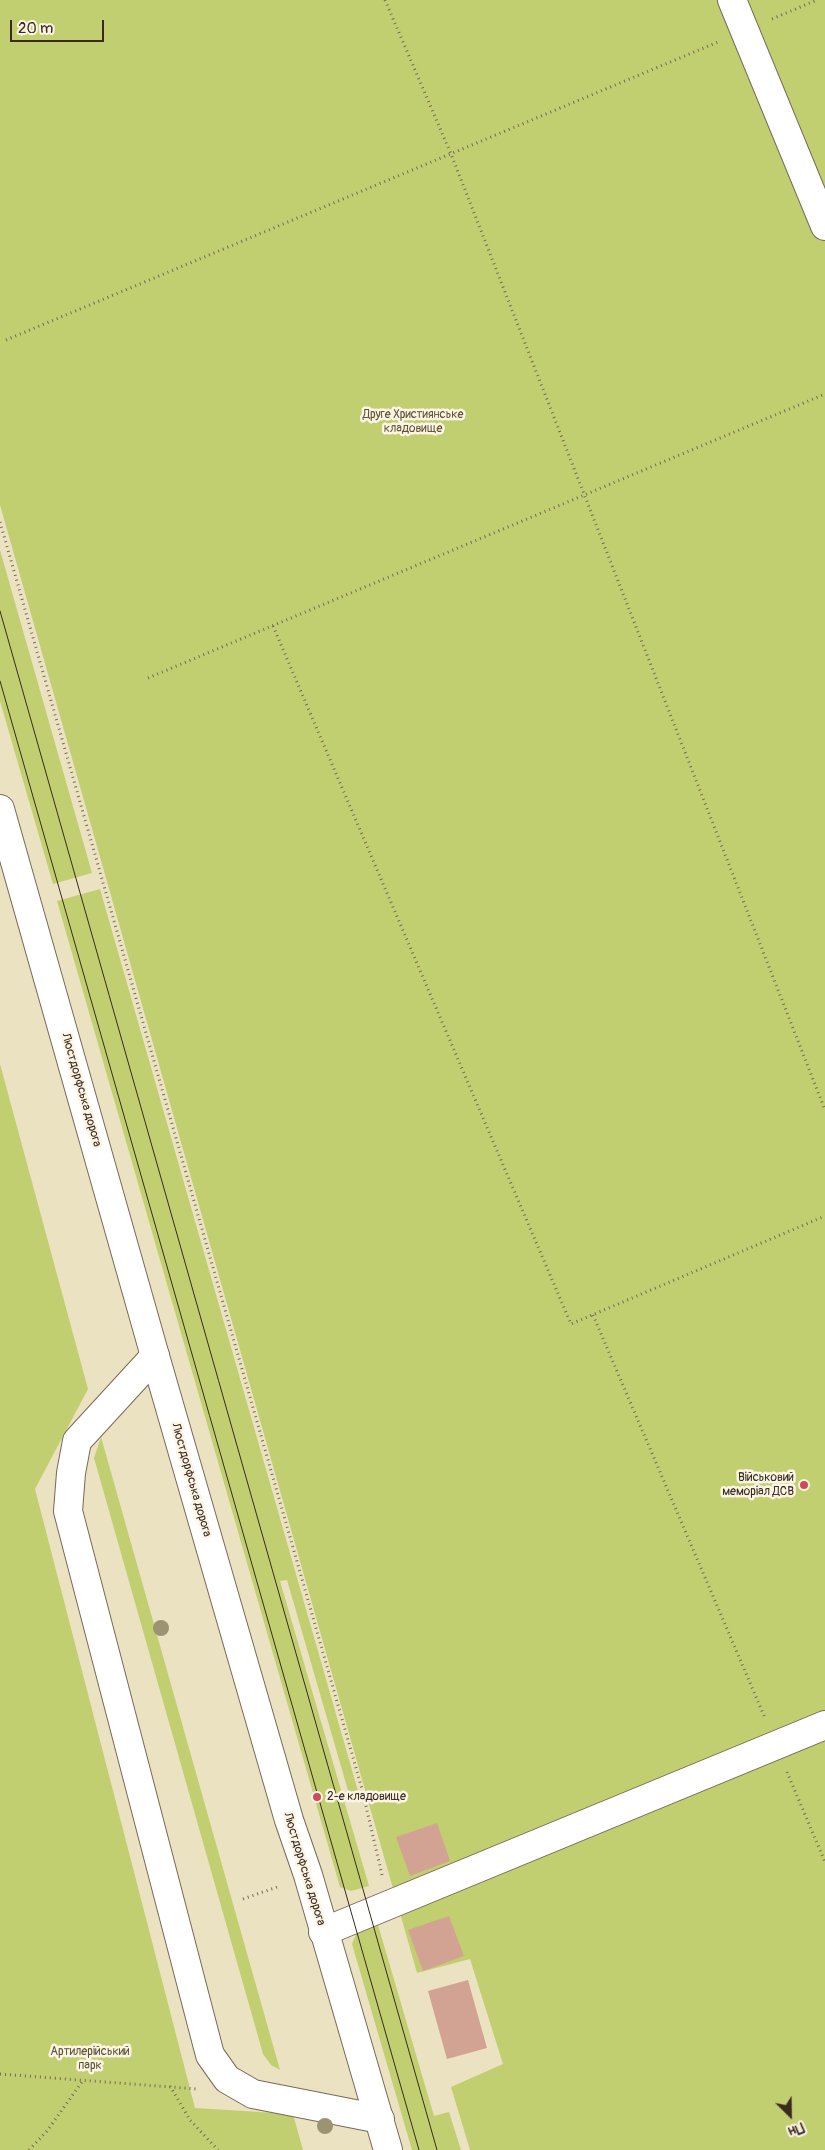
<!DOCTYPE html>
<meta charset="utf-8">
<style>
body{margin:0}
#map{position:relative;width:825px;height:2150px;overflow:hidden;background:#ebe2c1;font-family:Pangolin,sans-serif}
canvas{display:block}
.north{position:absolute;left:765px;top:2090px;width:50px;height:50px;-webkit-text-stroke:4px #fcf5e5;paint-order:stroke;rotate:157deg;font-size:14px;font-weight:700;line-height:20px;text-align:center;color:#3b2a1e}
.north::after{content:'';display:block;margin:auto;width:18px;height:22px;background:#3b2a1e;clip-path:polygon(50% 0,100% 100%,50% 72%,0 100%)}
.scale{position:absolute;left:10px;top:20px;width:94px;height:22px;box-sizing:border-box;border:2px solid #3b2a1e;border-top:0;padding-left:6px;font-size:15px;line-height:18px;white-space:nowrap;color:#3b2a1e;-webkit-text-stroke:4px #fcf5e5;paint-order:stroke}
</style>
<div id="map">
<canvas width="825" height="2150"></canvas>
<div class="north">Пн</div>
<div class="scale">20 m</div>
</div>
<script>
const ctx = document.querySelector('canvas').getContext('2d');
ctx.lineJoin = 'round';
function paint(path, color) {
  ctx.fillStyle = color;
  ctx.fill(path, 'evenodd');
}
function toPath(rows) {
  const path = new Path2D();
  for (const r of rows) {
    path.moveTo(r[0], r[1]);
    for (let i = 2; i < r.length; i += 2) path.lineTo(r[i], r[i + 1]);
  }
  return path;
}
function strokePath(path, color, width, dash) {
  ctx.strokeStyle = color;
  ctx.lineWidth = width;
  ctx.lineCap = dash ? 'butt' : 'round';
  ctx.setLineDash(dash || []);
  ctx.stroke(path);
}
function write(font, color, halo, rows, align = 'center') {
  ctx.font = font + ' Pangolin,sans-serif';
  ctx.lineWidth = 5;
  ctx.setLineDash([]);
  ctx.textBaseline = 'middle';
  ctx.strokeStyle = halo;
  ctx.fillStyle = color;
  for (const [text, x, y, turn = 0] of rows) {
    ctx.save();
    ctx.translate(x, y);
    ctx.rotate((+turn || 0) * Math.PI / 180);
    ctx.textAlign = isNaN(turn) ? turn : align;
    if (halo) ctx.strokeText(text, 0, 0);
    ctx.fillText(text, 0, 0);
    ctx.restore();
  }
}
paint(toPath([
 [0,0,825,0,825,2150,470,2150,451,2087,503,2064,470,1959,417,1973,0,505],
 [0,550,92,873,53,884,0,701],
 [100,889,358,1791,349,1794,287,1580,280,1581,369,1886,351,1891,340,1887,57,901],
 [0,1064,88,1389,35,1489,195,2108,293,2114,303,2150,0,2150],
 [101,1437,280,2070,271,2065,263,2054,94,1458],
 [376,1918,434,2116,449,2112,461,2150,412,2150,352,1944,360,1924]
]), '#c1cf71');
paint(toPath([
 [437,1823,450,1861,410,1876,396,1837],
 [449,1916,464,1956,423,1971,408,1930],
 [468,1980,487,2048,447,2059,428,1991]
]), '#d2a392');
const minor = toPath([
 [732,0,825,226],
 [155,1356,77,1441,71,1473,68,1511,210,2055,227,2079,253,2094,380,2119],
 [323,1932,825,1725]
]);
const major = toPath([
 [0,809,155,1356,289,1820,308,1875,388,2150]
]);
strokePath(minor, '#796a57', 30);
strokePath(major, '#796a57', 30);
strokePath(toPath([
 [385,0,451,154,825,1110],
 [772,19,817,0],
 [6,340,718,42],
 [0,522,362,1789,382,1875],
 [273,626,571,1324,825,1216],
 [148,678,825,394],
 [593,1315,765,1718],
 [787,1772,825,1862],
 [243,1899,280,1886],
 [0,2074,197,2089],
 [170,2086,190,2120,218,2150],
 [29,2150,47,2131,84,2079]
]), '#796a57', 3, [1, 4]);
strokePath(minor, '#fff', 28);
strokePath(major, '#fff', 28);
strokePath(toPath([
 [0,611,437,2150],
 [0,681,419,2150]
]), '#3b2a1e', 1);
ctx.fillStyle = '#9c9373';
for (const [x, y] of [
 [161,1628],
 [325,2126]
]) {
  ctx.beginPath();
  ctx.arc(x, y, 8, 0, 2 * Math.PI);
  ctx.fill();
}
for (const [x, y, r, color] of [
 [804,1485,5,"#d1495b"],
 [317,1797,5,"#d1495b"]
]) {
  const dot = new Path2D();
  dot.arc(x, y, r, 0, 2 * Math.PI);
  ctx.fillStyle = color;
  ctx.fill(dot);
  strokePath(dot, '#fcf5e5', 2);
}
write('12px', '#5c5333', '#fcf5e5', [
 ["Друге Християнське",413,415],
 ["кладовище",413,429],
 ["Артилерійський",90,2052],
 ["парк",90,2066]
]);
write('12px', '#3b2a1e', '#fcf5e5', [
 ["Люстдорфська дорога",81,1090,74],
 ["Люстдорфська дорога",191,1480,74],
 ["Люстдорфська дорога",304,1869,73]
]);
write('12px', '#3b2a1e', '#fcf5e5', [
 ["Військовий",794,1478],
 ["меморіал ДСВ",794,1492],
 ["2-е кладовище",327,1797,"left"]
], 'right');
</script>
